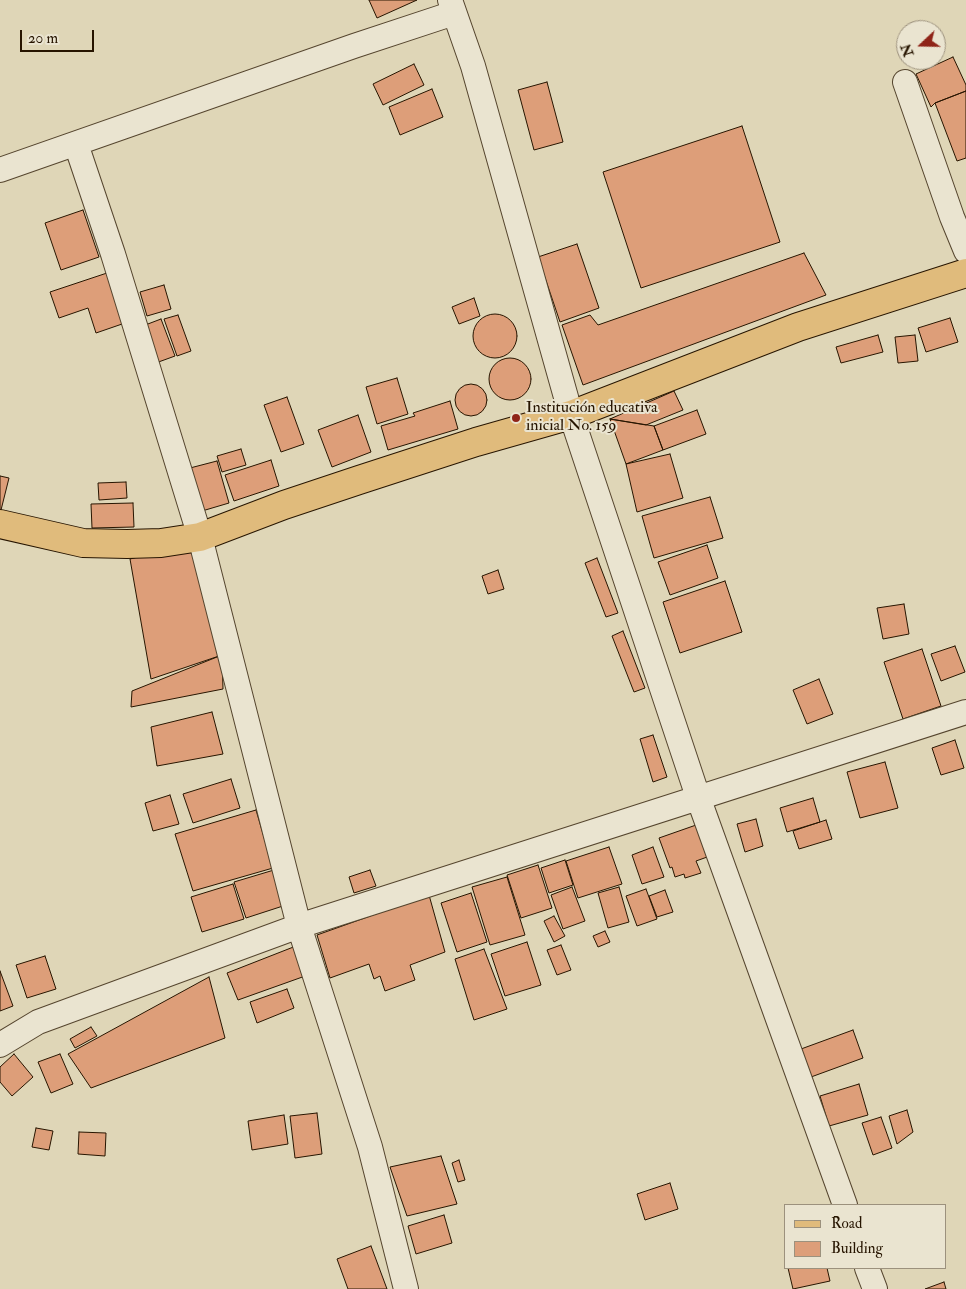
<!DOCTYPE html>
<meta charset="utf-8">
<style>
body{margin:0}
#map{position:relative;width:966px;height:1289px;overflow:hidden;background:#dfd6b7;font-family:"IM FELL Double Pica",serif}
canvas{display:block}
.legend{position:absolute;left:784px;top:1204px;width:162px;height:65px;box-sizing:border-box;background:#eae4d0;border:1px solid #9c917d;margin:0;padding:6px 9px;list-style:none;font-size:15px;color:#271500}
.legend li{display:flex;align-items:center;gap:10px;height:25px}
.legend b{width:25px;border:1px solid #9c917d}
.north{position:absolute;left:896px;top:20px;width:50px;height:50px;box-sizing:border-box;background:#eae4d0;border:1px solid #9c917d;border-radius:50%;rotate:249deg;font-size:14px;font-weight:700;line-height:20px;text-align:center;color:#271500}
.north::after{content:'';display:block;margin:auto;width:18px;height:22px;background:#8f2418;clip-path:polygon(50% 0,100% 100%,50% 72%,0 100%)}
.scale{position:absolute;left:20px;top:30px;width:74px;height:22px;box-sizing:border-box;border:2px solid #271500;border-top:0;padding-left:6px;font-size:15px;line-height:18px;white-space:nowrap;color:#271500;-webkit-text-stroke:4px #eae4d0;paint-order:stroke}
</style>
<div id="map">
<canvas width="966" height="1289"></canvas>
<ul class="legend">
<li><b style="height:6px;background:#e0bb7c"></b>Road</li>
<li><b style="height:14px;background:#dd9e79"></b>Building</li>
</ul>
<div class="north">N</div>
<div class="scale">20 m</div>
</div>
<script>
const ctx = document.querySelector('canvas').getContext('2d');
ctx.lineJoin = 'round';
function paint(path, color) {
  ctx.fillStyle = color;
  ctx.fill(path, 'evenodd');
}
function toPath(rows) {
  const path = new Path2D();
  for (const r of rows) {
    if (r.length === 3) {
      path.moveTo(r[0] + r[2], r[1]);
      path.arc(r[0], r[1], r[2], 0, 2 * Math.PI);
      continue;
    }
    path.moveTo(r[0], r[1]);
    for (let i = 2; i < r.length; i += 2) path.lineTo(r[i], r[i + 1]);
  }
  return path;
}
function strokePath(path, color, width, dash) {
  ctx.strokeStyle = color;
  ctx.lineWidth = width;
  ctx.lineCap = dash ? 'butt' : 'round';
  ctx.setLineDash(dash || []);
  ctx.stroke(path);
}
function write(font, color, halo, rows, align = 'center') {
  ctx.font = font + ' "IM FELL Double Pica",serif';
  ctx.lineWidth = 4;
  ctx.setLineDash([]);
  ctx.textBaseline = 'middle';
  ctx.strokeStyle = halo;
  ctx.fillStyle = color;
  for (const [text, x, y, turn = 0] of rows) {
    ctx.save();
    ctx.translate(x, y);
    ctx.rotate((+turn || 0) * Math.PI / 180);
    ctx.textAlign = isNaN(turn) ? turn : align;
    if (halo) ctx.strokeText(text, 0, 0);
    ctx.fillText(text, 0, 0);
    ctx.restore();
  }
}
const building = toPath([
 [369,0,417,0,377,18,369,0],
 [953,57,966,85,966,91,935,103,931,107,916,74,953,57],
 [414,64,424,85,383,105,373,84,414,64],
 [547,82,563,142,534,150,518,90,547,82],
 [432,89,443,117,400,135,389,107,432,89],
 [966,91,966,158,957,161,935,103,966,91],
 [742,126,780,242,641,288,603,172,742,126],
 [83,210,99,257,61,270,45,223,83,210],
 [577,244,599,308,560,322,538,257,577,244],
 [804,253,826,295,583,385,562,325,590,315,598,325,804,253],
 [107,273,125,323,96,333,88,308,59,318,50,292,107,273],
 [164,285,171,309,147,316,140,292,164,285],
 [474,298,480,316,459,324,452,307,474,298],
 [495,336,22],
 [178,315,191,351,177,356,164,319,178,315],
 [950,318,958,342,926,352,918,328,950,318],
 [161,319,175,356,153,364,140,327,161,319],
 [878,335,883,352,841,363,836,347,878,335],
 [915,335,918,361,898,363,895,337,915,335],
 [510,379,21],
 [397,378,408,414,377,424,366,387,397,378],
 [471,400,16],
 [674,391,683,410,646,425,610,419,674,391],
 [287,397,304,444,281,452,264,405,287,397],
 [450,401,458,429,388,450,381,426,415,416,413,413,450,401],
 [697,410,706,434,663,450,654,426,697,410],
 [358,415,371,452,332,467,318,430,358,415],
 [610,419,654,426,663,450,626,464,610,419],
 [241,449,246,465,222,472,217,456,241,449],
 [670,454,683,498,637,512,626,464,670,454],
 [271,460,279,486,234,501,225,475,271,460],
 [217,461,229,503,202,511,190,468,217,461],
 [0,476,9,478,0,514,0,476],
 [126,482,127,498,99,500,98,483,126,482],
 [710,497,723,538,654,558,642,516,710,497],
 [133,503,134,527,92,528,91,504,133,503],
 [192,543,222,655,151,679,130,559,192,543],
 [707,545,718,578,670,595,658,562,707,545],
 [597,558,618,613,606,617,585,563,597,558],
 [498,570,504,589,488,594,482,576,498,570],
 [725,581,742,632,680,653,663,602,725,581],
 [904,604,909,634,883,639,877,608,904,604],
 [623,631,645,688,634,692,612,636,623,631],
 [955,646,965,672,941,681,931,654,955,646],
 [922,649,941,706,903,719,884,662,922,649],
 [222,655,223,689,131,707,132,691,222,655],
 [819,679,833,714,807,724,793,690,819,679],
 [212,712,223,754,157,766,151,727,212,712],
 [653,735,667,777,653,782,640,739,653,735],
 [955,740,964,768,941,775,932,748,955,740],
 [885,762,898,808,860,818,847,772,885,762],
 [231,779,240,808,193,823,183,794,231,779],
 [170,795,179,824,153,831,145,803,170,795],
 [813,798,820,822,787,832,780,808,813,798],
 [256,810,273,868,193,891,175,834,256,810],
 [756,819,763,846,745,852,737,824,756,819],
 [826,820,832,839,799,849,793,831,826,820],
 [699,824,710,856,696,861,701,873,685,878,684,874,675,877,672,867,670,868,659,838,699,824],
 [609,847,622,884,578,898,566,861,609,847],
 [653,847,664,877,642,884,632,855,653,847],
 [565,860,573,885,549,893,541,868,565,860],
 [538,865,552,908,521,918,507,875,538,865],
 [274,870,286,905,246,918,234,882,274,870],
 [370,870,376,886,354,893,349,877,370,870],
 [507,877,525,935,490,945,472,887,507,877],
 [233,884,244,919,202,932,191,897,233,884],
 [572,887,585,921,563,929,551,895,572,887],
 [619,887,629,922,608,928,598,893,619,887],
 [646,889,657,919,637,926,626,896,646,889],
 [665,890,673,912,657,917,649,896,665,890],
 [471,893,487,942,457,952,441,903,471,893],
 [429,895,445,952,410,965,415,980,385,991,380,976,374,979,369,964,330,978,317,935,429,895],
 [554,916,565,936,554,942,544,921,554,916],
 [605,931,610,942,598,947,593,936,605,931],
 [527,942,541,985,505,996,491,954,527,942],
 [561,945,571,970,557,975,547,950,561,945],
 [296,946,308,975,238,1000,227,973,296,946],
 [484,949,507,1009,474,1020,455,959,484,949],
 [45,956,56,989,27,998,16,965,45,956],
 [0,971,13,1006,0,1011,0,971],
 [209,977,225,1038,91,1088,68,1054,209,977],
 [287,989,294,1008,257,1023,250,1002,287,989],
 [91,1027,97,1036,75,1048,70,1039,91,1027],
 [853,1030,863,1058,811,1077,801,1049,853,1030],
 [14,1054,33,1077,12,1096,0,1082,0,1067,14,1054],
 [60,1054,73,1084,51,1093,38,1062,60,1054],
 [859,1084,868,1115,829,1126,820,1096,859,1084],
 [907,1110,913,1132,897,1144,889,1116,907,1110],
 [317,1113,322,1154,295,1158,290,1116,317,1113],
 [284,1115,288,1144,252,1150,248,1121,284,1115],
 [881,1117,892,1148,873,1155,862,1123,881,1117],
 [36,1128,53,1131,49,1150,32,1147,36,1128],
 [79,1132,106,1133,105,1156,78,1154,79,1132],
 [441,1156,457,1204,407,1216,390,1167,441,1156],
 [459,1160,465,1180,458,1182,452,1163,459,1160],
 [670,1183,678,1209,645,1220,637,1194,670,1183],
 [444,1215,452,1243,416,1254,408,1226,444,1215],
 [371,1246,387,1289,348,1289,337,1259,371,1246],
 [788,1268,827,1268,830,1281,793,1289,788,1268],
 [944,1282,946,1289,925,1289,944,1282]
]);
paint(building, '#dd9e79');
strokePath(building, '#271500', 1);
const minor = toPath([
 [450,0,473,66,571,415,698,797,845,1205],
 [905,82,952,217,966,251],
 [76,144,113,254,200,537,299,926,370,1147,406,1289],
 [0,170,354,46,454,13],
 [0,1045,38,1022,299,926,966,712],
 [867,1268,875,1289]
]);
const major = toPath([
 [0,524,83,543,127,544,161,543,200,537,284,505,359,480,476,442,571,415,798,327,966,273]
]);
strokePath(minor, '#55452e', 26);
strokePath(major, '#271500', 30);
strokePath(minor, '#eae4d0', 24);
strokePath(major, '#e0bb7c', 28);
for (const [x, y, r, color] of [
 [516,418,5,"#8f2418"]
]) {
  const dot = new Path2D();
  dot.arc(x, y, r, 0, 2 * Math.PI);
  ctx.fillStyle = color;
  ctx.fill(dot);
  strokePath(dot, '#eae4d0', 2);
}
write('16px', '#271500', '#eae4d0', [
 ["Institución educativa",526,409],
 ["inicial No. 159",526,427]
], 'left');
</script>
